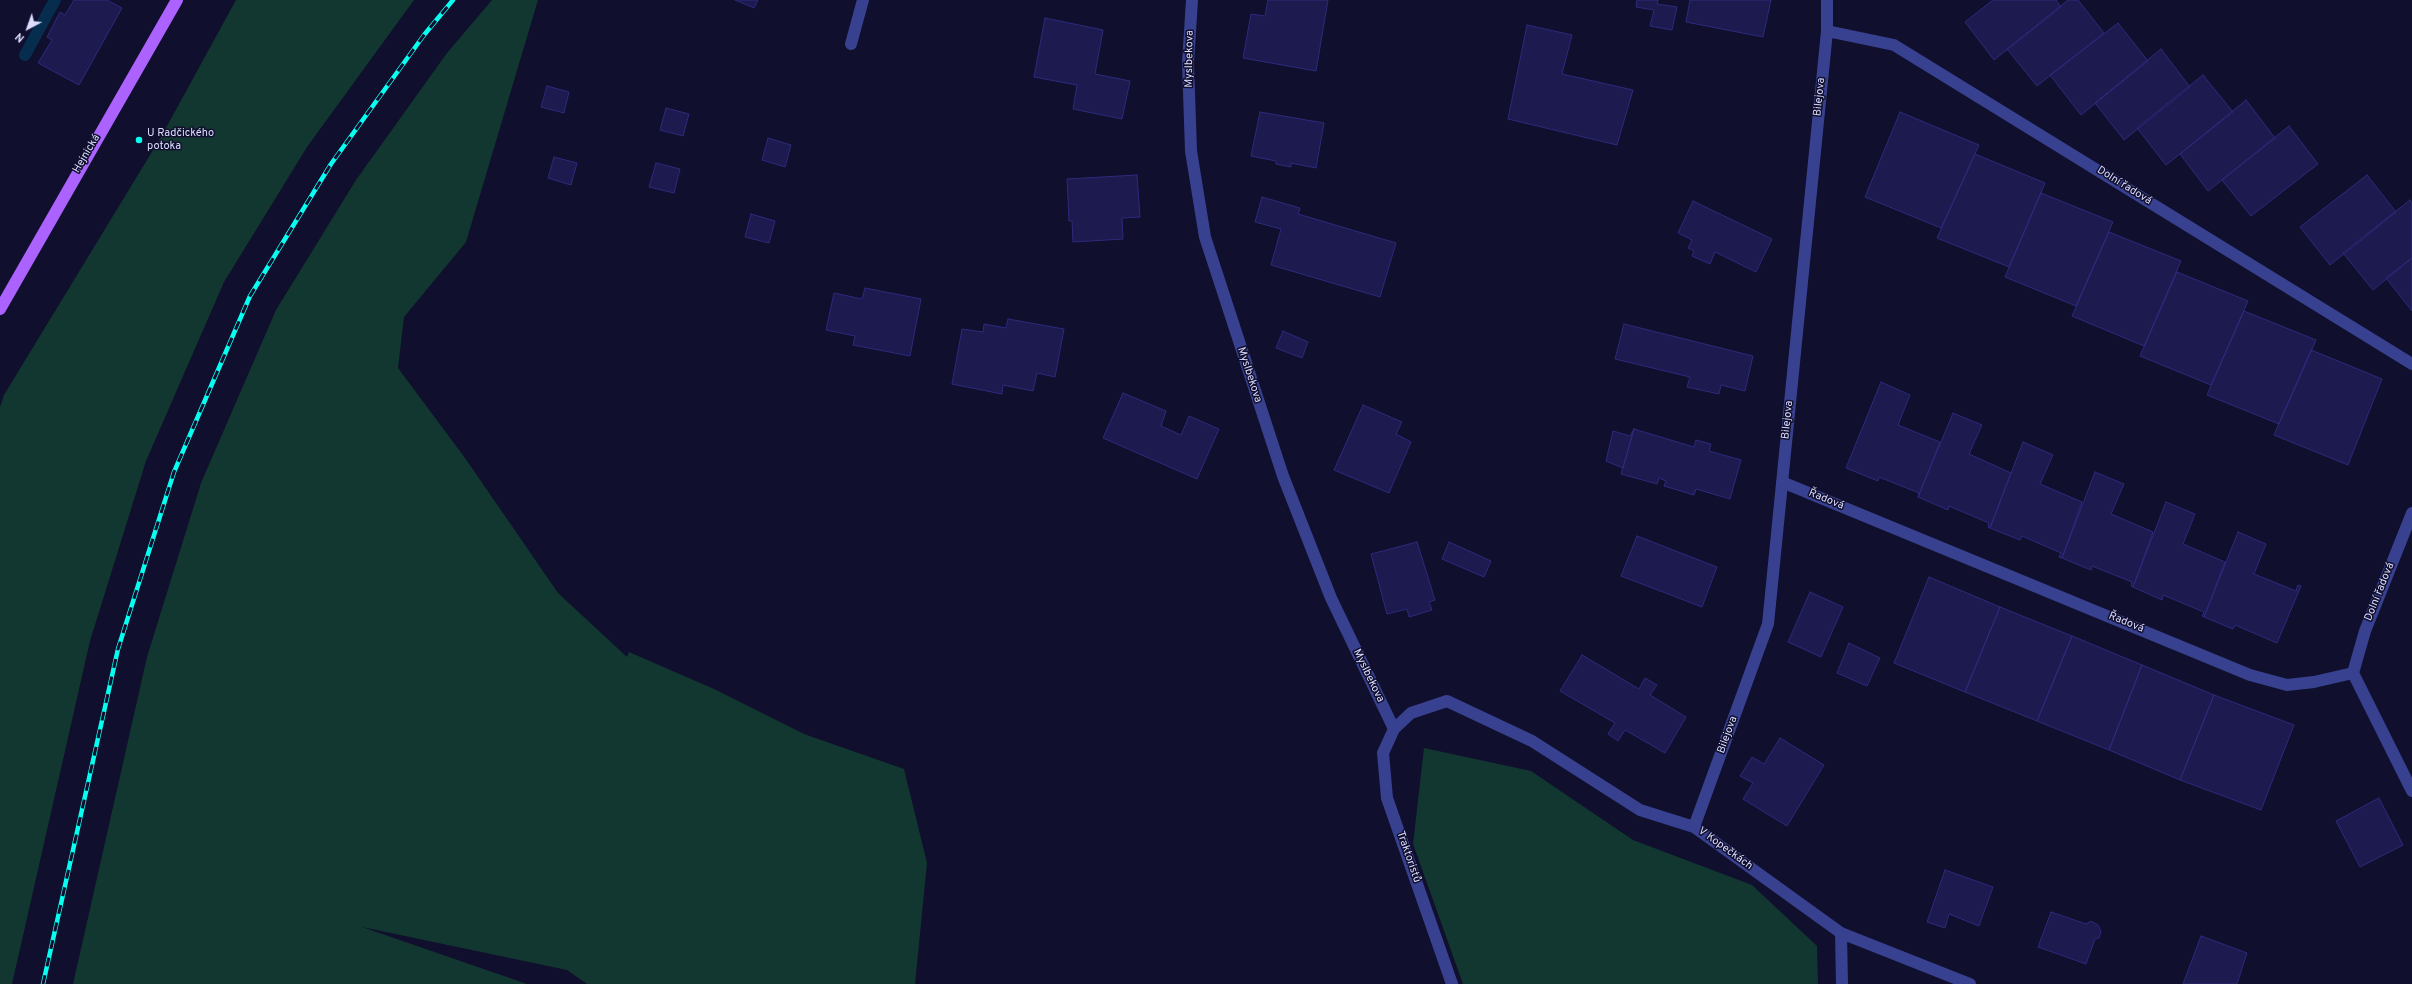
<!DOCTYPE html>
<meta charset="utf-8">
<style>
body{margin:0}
#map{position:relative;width:2412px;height:984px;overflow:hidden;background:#100f2d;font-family:Overpass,sans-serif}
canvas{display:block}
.north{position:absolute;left:8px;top:8px;width:40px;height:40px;-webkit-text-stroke:3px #100f2d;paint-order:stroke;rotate:221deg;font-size:11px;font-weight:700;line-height:16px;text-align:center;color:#dbdcff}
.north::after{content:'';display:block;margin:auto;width:14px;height:18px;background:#dbdcff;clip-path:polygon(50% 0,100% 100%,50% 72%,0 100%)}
</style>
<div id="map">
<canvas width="2412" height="984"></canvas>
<div class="north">N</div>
</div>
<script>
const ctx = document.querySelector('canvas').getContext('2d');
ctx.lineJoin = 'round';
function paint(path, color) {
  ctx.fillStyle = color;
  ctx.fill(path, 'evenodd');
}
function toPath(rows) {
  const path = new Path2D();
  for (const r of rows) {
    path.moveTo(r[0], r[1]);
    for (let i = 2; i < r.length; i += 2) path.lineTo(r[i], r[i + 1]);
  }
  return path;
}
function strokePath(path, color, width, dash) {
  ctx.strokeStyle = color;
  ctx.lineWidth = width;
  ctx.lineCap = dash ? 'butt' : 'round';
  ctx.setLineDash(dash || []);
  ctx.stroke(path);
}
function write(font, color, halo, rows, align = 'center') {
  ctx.font = font + ' Overpass,sans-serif';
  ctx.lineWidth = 3;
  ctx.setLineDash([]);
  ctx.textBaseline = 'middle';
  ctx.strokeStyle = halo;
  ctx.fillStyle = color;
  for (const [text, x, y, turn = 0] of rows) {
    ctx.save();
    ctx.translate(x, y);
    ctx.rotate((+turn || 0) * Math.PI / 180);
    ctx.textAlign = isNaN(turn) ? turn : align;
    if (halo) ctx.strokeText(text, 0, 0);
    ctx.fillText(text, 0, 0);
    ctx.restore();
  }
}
paint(toPath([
 [236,0,414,0,307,147,224,282,146,461,90,641,12,984,0,984,0,407,4,395,161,137],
 [492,0,538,0,466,242,404,317,398,368,465,458,558,593,627,657,629,652,714,689,804,734,904,769,927,863,915,984,587,984,567,970,362,927,527,984,73,984,147,657,201,483,276,310,356,180,447,53],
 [1424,748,1531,771,1633,840,1752,885,1817,946,1818,984,1463,984,1413,844]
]), '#123730');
strokePath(toPath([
 [25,55,55,0]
]), '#062c4e', 12);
const building = toPath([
 [74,0,107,0,122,8,79,85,38,63,52,40,47,37,60,12,65,15,74,0],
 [735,0,758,0,754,8,735,0],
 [1268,0,1328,0,1316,71,1243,58,1251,14,1265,16,1268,0],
 [1637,0,1658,0,1657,4,1677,7,1672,30,1650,26,1654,10,1636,7,1637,0],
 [1690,0,1771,0,1763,37,1686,22,1690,0],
 [1993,0,2056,0,2061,7,1994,60,1965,22,1993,0],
 [2068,0,2078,0,2104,33,2037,86,2007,49,2068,0],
 [1045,18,1103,30,1095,74,1130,81,1122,119,1073,109,1077,85,1034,77,1045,18],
 [2118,23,2148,61,2081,115,2050,75,2118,23],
 [1527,25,1572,35,1562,74,1633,90,1617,145,1508,119,1527,25],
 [2161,49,2190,87,2124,140,2095,103,2161,49],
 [2203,75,2233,112,2166,165,2137,128,2203,75],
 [547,86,569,92,564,113,541,107,547,86],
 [2246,100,2275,138,2208,191,2180,154,2246,100],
 [666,108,689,114,683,136,660,130,666,108],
 [1260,112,1324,123,1316,168,1291,163,1291,167,1276,164,1276,161,1251,156,1260,112],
 [1900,112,1979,145,1941,228,1865,197,1900,112],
 [2289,126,2318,164,2251,216,2222,180,2289,126],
 [768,138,791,145,785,167,762,160,768,138],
 [1975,154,2045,183,2009,267,1937,238,1975,154],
 [554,157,577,163,571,185,548,178,554,157],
 [656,163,680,169,674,193,649,187,656,163],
 [1137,175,1140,217,1122,218,1123,239,1073,242,1072,221,1069,221,1067,179,1137,175],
 [2367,175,2396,212,2330,265,2300,227,2367,175],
 [2041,193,2113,222,2076,306,2005,277,2041,193],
 [1262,197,1300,208,1298,214,1396,243,1380,297,1271,265,1281,229,1255,222,1262,197],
 [2410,200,2412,203,2412,258,2373,290,2343,253,2410,200],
 [1693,201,1772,239,1756,272,1715,252,1710,264,1692,256,1694,251,1688,248,1692,240,1678,233,1693,201],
 [751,214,775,221,769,243,745,237,751,214],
 [2109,232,2181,261,2144,346,2072,316,2109,232],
 [2412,258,2412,311,2386,278,2412,258],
 [2177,272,2248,301,2211,385,2140,356,2177,272],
 [865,288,921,299,910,356,853,345,855,336,826,330,834,293,862,299,865,288],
 [2244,311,2316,340,2279,424,2207,395,2244,311],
 [1008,319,1064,329,1055,377,1037,373,1033,391,1003,385,1002,394,952,384,962,329,983,332,984,324,1006,328,1008,319],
 [1624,324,1753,356,1745,391,1721,385,1719,394,1687,387,1690,377,1615,359,1624,324],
 [1283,331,1308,342,1302,358,1276,348,1283,331],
 [2311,350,2382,379,2348,465,2274,435,2311,350],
 [1881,382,1910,395,1898,425,1940,442,1918,497,1919,493,1879,477,1878,481,1846,468,1881,382],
 [1123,393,1166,411,1161,426,1181,435,1189,416,1219,429,1197,479,1103,438,1123,393],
 [1363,405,1402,422,1396,434,1411,442,1389,493,1334,470,1363,405],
 [1953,413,1982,425,1969,454,2011,473,1990,528,1988,527,1989,523,1949,506,1948,510,1918,497,1953,413],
 [1634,429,1694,447,1696,440,1711,444,1709,451,1741,460,1730,499,1696,489,1694,495,1664,486,1666,481,1659,478,1657,484,1621,474,1634,429],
 [1634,429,1623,468,1606,461,1613,431,1630,436,1634,429],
 [2023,442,2053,455,2040,484,2082,502,2062,558,2059,557,2061,553,2022,536,2020,540,1990,528,2023,442],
 [2095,472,2124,484,2111,514,2153,532,2133,587,2131,586,2132,582,2092,566,2091,570,2062,558,2095,472],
 [2166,502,2195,514,2183,544,2225,562,2204,617,2202,616,2204,612,2163,595,2162,600,2133,587,2166,502],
 [2238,532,2266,544,2254,574,2296,591,2298,585,2301,586,2277,643,2235,625,2233,629,2204,617,2238,532],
 [1637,536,1717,567,1702,607,1621,576,1637,536],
 [1417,542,1435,600,1429,602,1432,610,1409,617,1407,609,1387,614,1371,554,1417,542],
 [1449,542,1491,561,1484,577,1442,559,1449,542],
 [1929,577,2000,607,1965,692,1894,663,1929,577],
 [1810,592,1843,607,1821,657,1788,642,1810,592],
 [2000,607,2072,636,2037,721,1965,692,2000,607],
 [2072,636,2142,665,2109,750,2037,721,2072,636],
 [1849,643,1880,658,1867,686,1837,673,1849,643],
 [1582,655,1639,689,1645,678,1657,685,1650,695,1686,717,1665,753,1625,730,1618,741,1608,734,1615,723,1560,691,1582,655],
 [2142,665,2214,695,2180,780,2109,750,2142,665],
 [2214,695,2294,725,2261,810,2180,780,2214,695],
 [1780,738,1824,765,1787,826,1743,799,1753,783,1740,776,1752,757,1764,764,1780,738],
 [2379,798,2403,845,2360,867,2336,821,2379,798],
 [1945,870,1993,887,1979,926,1949,914,1945,928,1927,922,1945,870],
 [2051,912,2086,924,2091,921,2098,925,2101,931,2099,938,2095,939,2086,964,2038,947,2051,912],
 [2201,936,2247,953,2237,984,2183,984,2201,936]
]);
paint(building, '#1c1a4f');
strokePath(building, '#2e2a7d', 1);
strokePath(toPath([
 [1192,0,1188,63,1191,151,1205,237,1283,476,1331,598,1394,729],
 [1827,31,1894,45,2412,364],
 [851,44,863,0],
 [1782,482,2250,675,2287,685,2314,682,2353,673],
 [2353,673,2365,631,2412,513],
 [2353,673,2412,791],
 [1694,827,1768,624,1827,31,1827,0],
 [1841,933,1842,984],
 [1452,984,1387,798,1383,753,1394,729,1411,713,1447,701,1532,741,1640,810,1694,827,1841,933,1970,984]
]), '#37418f', 12);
strokePath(toPath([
 [0,309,177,0]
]), '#ac62ff', 12);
const rail = toPath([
 [43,984,118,649,174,472,250,296,331,164,424,35,453,0]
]);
strokePath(rail, '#07fff2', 4.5);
strokePath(rail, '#100f2d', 3, [9]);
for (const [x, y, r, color] of [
 [139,140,4,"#07fff2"]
]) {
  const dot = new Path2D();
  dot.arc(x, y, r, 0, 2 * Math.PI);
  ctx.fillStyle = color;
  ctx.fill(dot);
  strokePath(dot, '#100f2d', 1.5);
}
write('11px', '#dbdcff', '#100f2d', [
 ["Myslbekova",1190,59,-89],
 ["Bilejova",1820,97,-84],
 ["Hejnická",87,154,-60],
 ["Dolní řadová",2124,186,32],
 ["Myslbekova",1249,375,72],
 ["Bilejova",1788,420,-84],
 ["Řadová",1826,500,22],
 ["Dolní řadová",2380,592,-68],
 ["Řadová",2126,623,22],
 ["Myslbekova",1368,676,64],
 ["Bilejova",1728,735,-70],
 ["V Kopečkách",1725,849,36],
 ["Traktoristů",1408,857,71]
]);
write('11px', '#dbdcff', '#100f2d', [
 ["U Radčického",147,134],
 ["potoka",147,147]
], 'left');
</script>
